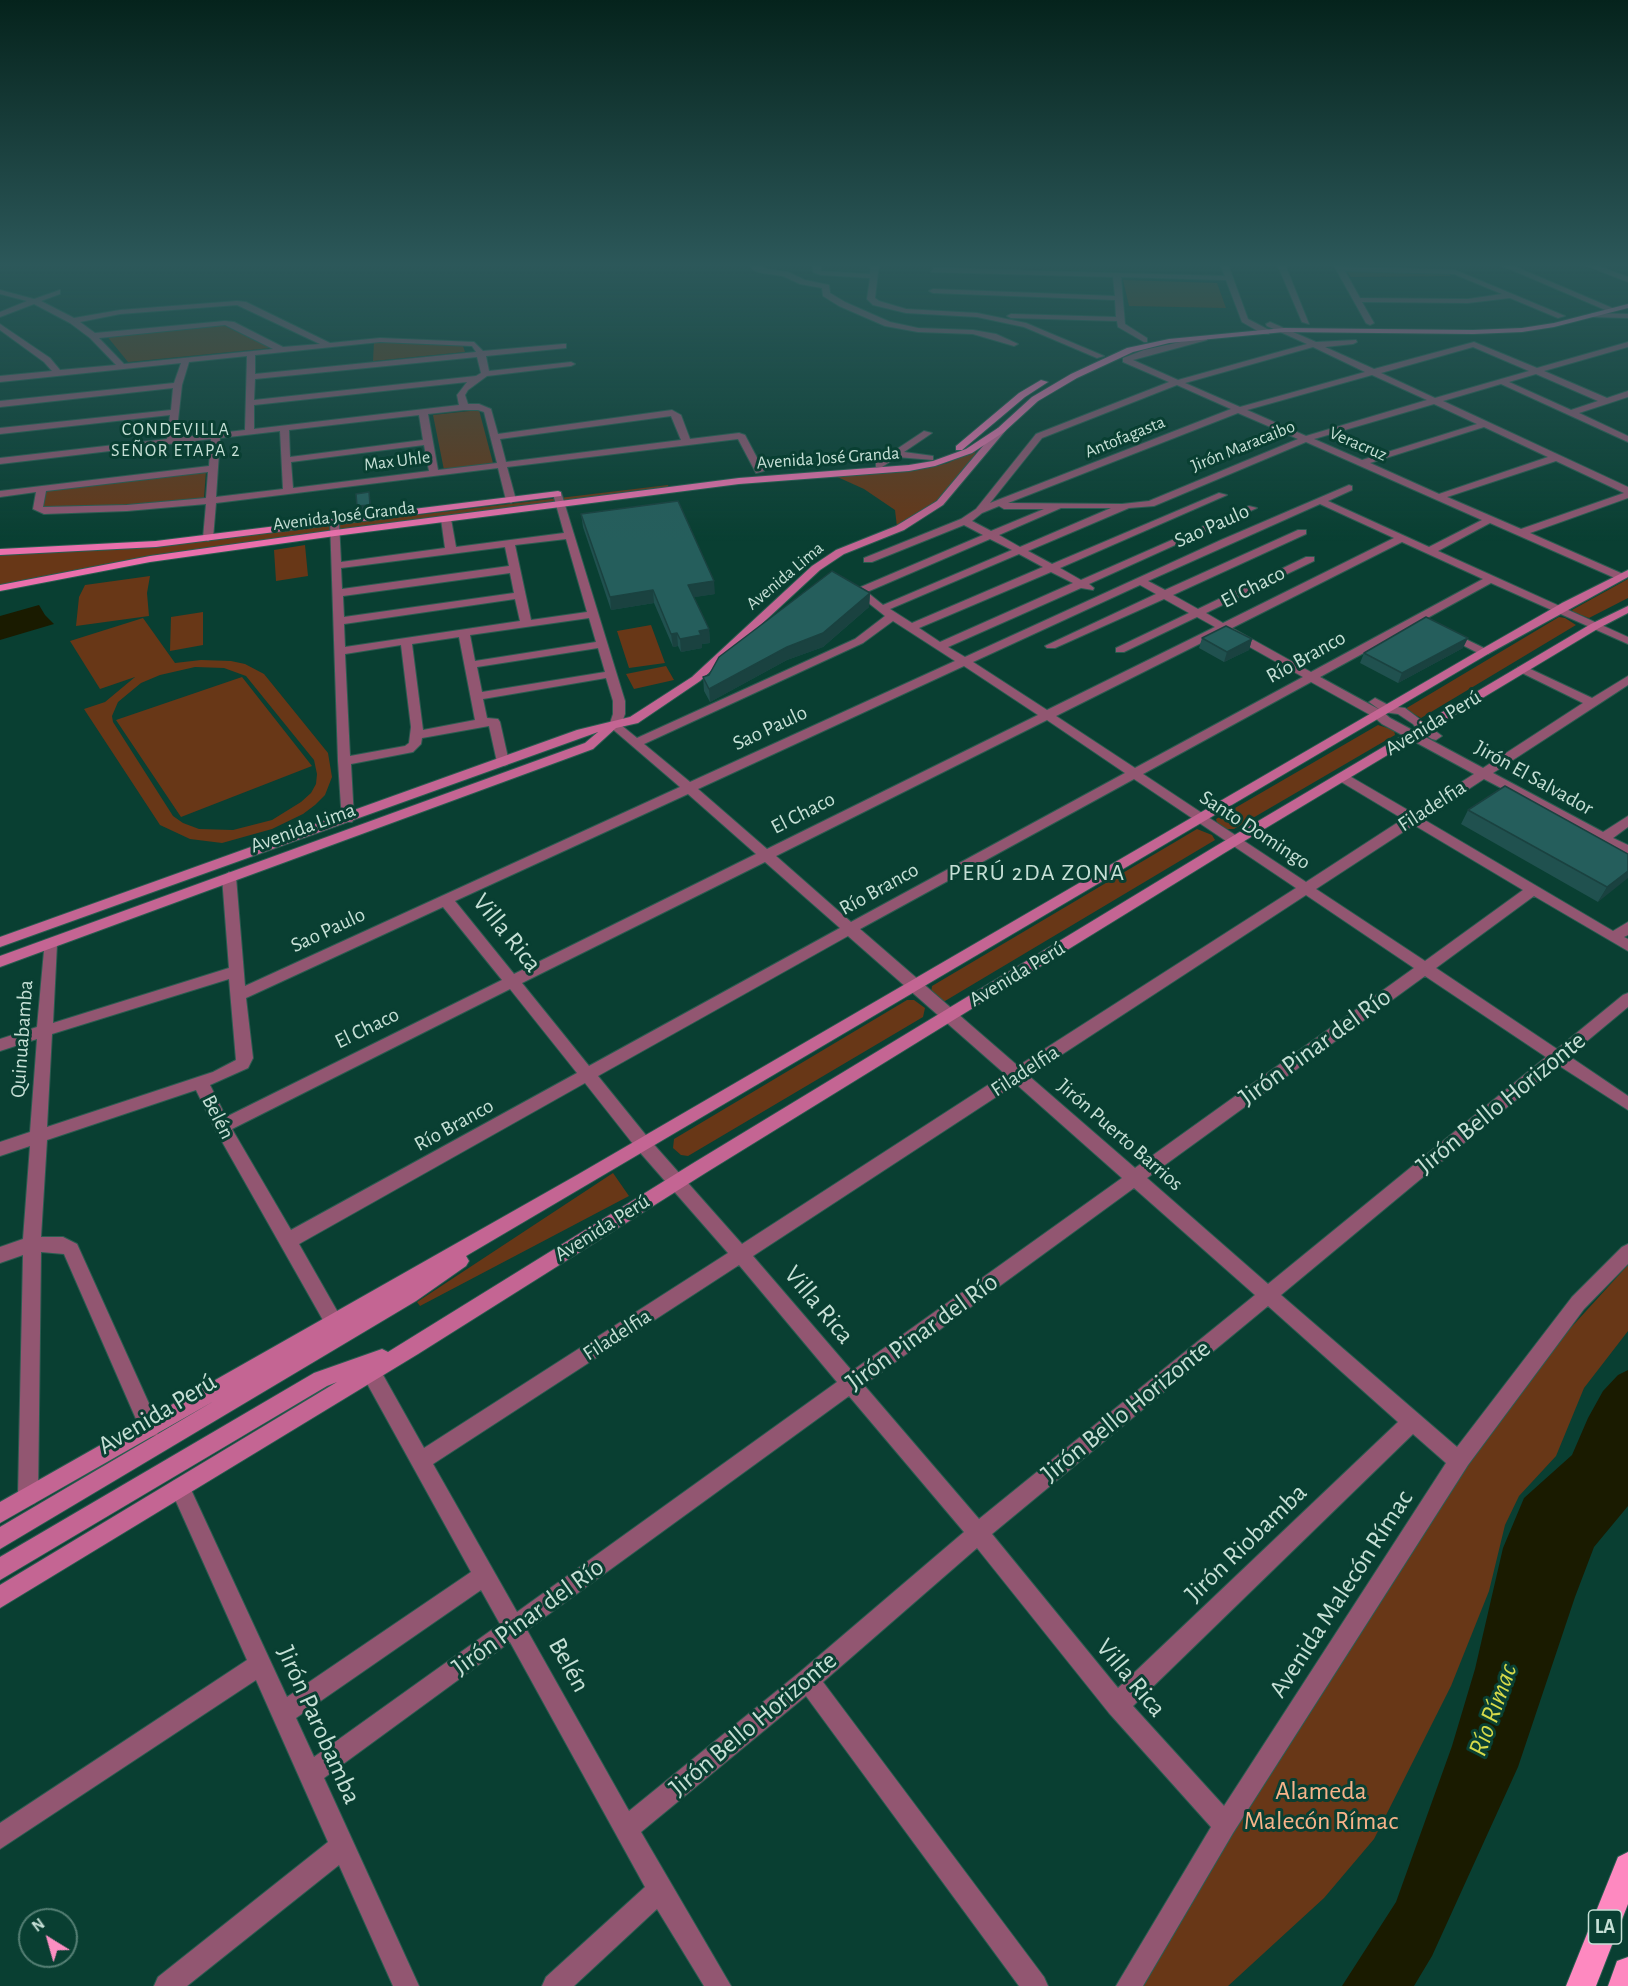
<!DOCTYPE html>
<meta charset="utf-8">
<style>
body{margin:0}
#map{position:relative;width:1628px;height:1986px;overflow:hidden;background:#093f32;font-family:"Alegreya Sans",sans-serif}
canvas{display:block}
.north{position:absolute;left:18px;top:1908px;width:60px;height:60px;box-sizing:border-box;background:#093f32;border:2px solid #557f74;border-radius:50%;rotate:323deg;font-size:16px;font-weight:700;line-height:24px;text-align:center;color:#c6e0d6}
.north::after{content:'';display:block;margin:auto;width:21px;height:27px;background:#fc8fc2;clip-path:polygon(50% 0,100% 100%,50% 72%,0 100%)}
</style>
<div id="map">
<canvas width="1628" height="1986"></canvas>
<div class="north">N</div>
</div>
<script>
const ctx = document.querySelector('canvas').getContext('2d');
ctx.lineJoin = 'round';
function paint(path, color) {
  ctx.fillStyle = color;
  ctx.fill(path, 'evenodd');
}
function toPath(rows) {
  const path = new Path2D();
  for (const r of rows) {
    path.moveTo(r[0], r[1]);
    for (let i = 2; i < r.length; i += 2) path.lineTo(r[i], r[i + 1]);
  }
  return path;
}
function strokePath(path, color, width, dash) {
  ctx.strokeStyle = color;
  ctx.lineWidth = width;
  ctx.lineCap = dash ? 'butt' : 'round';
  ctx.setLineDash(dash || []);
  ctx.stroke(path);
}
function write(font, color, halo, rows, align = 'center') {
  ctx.font = font + ' "Alegreya Sans",sans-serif';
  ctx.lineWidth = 6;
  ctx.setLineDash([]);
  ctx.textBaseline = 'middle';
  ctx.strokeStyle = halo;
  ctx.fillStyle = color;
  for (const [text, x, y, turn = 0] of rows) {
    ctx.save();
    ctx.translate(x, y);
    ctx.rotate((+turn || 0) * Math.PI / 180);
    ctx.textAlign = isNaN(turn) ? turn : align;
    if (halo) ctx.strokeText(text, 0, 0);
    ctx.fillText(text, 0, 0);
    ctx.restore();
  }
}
paint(toPath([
 [1347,272,1448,273,1451,276,1351,277],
 [1123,280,1217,283,1226,308,1129,306],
 [221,324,271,348,128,362,106,335],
 [374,342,463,346,465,352,373,361],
 [479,410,493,463,444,470,433,415],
 [972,450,976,450,974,457,941,498,897,527,895,510,864,489,833,475,927,468,948,463],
 [206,471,204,498,123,505,42,508,47,490],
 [668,485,669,488,249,543,0,586,0,554,150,547],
 [305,545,308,576,276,581,274,550],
 [150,576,147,593,149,616,76,626,79,597,85,585],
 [1628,579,1628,598,1589,618,1573,612,1572,610],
 [203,612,203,645,170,651,171,617],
 [1559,617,1565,618,1576,625,1421,718,1405,709],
 [143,618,175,663,201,660,231,661,245,664,264,674,328,753,332,777,325,795,315,805,303,814,272,829,222,843,190,839,160,825,84,709,105,702,135,677,100,689,70,641],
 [195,667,224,668,246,676,314,760,317,774,316,784,311,793,301,802,272,820,233,830,199,829,183,823,173,816,113,722,112,716,118,702,141,683,160,675],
 [651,625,665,663,629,668,617,631],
 [666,666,674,680,634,689,626,674],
 [242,677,312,766,181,817,116,720],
 [1378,725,1394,730,1395,735,1234,829,1227,829,1217,823,1216,819],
 [1197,829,1212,835,1215,840,945,1001,941,1001,931,993,932,986],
 [907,1000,914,1000,925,1008,923,1017,688,1156,681,1155,673,1148,674,1139],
 [613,1173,629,1196,420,1306,417,1302],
 [1628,1265,1628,1331,1584,1388,1556,1456,1519,1496,1505,1525,1489,1591,1451,1686,1374,1839,1324,1898,1228,1986,1140,1986,1235,1828,1462,1471,1546,1355]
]), '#683717');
paint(toPath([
 [39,605,45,615,54,624,0,640,0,616],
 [1628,1370,1628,1506,1594,1547,1575,1597,1518,1767,1432,1956,1414,1986,1342,1986,1396,1902,1452,1746,1475,1669,1503,1548,1524,1498,1572,1455,1588,1418,1603,1391,1618,1375]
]), '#1a1b00');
const minor = toPath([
 [749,264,757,264,766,269,788,272,805,280,829,285,830,293,845,302,890,322,918,328,973,330,996,334,1018,344,1014,346,973,334,918,332,885,326,839,306,823,296,822,288,800,284,783,276,762,273,753,270,749,264],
 [813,264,821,264,821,271,870,274,871,264,879,264,875,298,879,301,906,309,977,313,1026,323,1104,356,1097,358,1024,327,977,317,906,313,873,305,867,299,870,278,821,275,813,272,813,264],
 [1220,264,1228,264,1248,319,1269,330,1269,334,1263,334,1242,322,1226,280,1121,277,1125,324,1147,338,1147,342,1144,342,1118,327,1117,321,1011,318,1007,316,1011,314,1116,317,1115,300,933,293,929,291,933,289,1115,296,1113,277,931,272,934,268,1225,276,1220,264],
 [1277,264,1285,264,1309,324,1302,322,1277,264],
 [1333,264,1341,264,1342,267,1455,270,1565,316,1558,318,1510,298,1468,303,1362,302,1374,323,1370,325,1366,323,1333,264],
 [1345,271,1454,274,1502,294,1468,299,1360,298,1345,271],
 [1582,264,1593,264,1628,277,1628,282,1582,264],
 [0,290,34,299,60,290,60,294,41,301,74,318,120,310,237,301,246,302,330,343,380,338,474,342,483,351,563,344,566,344,566,348,486,356,489,371,571,362,575,364,571,366,487,376,468,390,465,395,468,404,479,404,491,409,498,434,672,410,681,415,690,439,739,433,745,435,764,471,756,473,738,439,507,467,516,500,511,503,506,500,498,468,216,503,213,538,208,541,203,538,206,504,127,511,44,514,33,509,36,492,0,497,0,491,209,466,211,439,0,464,0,458,167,439,170,415,0,434,0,428,171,410,173,388,0,407,0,401,174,383,181,363,0,382,0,376,52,371,44,362,0,330,0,324,50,358,60,370,116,365,90,338,70,323,34,304,0,317,0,312,27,301,0,294,0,290],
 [237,305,320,344,283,347,234,322,225,321,95,333,80,322,120,314,237,305],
 [225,325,273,349,124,364,99,338,225,325],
 [380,342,472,346,476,352,255,374,255,355,380,342],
 [247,356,245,430,176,438,182,385,189,362,247,356],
 [477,357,481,373,476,376,254,400,255,379,477,357],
 [467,382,457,395,459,405,254,429,254,405,467,382],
 [464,410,478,410,484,412,497,463,438,470,428,414,464,410],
 [419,415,423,440,290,457,289,430,419,415],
 [671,416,681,440,506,462,500,439,671,416],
 [280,431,283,489,216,497,220,438,280,431],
 [424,445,429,471,293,488,291,462,424,445],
 [208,472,206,498,127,505,43,507,46,491,208,472],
 [1593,313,1628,314,1628,318,1590,317,1589,315,1593,313],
 [1270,322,1316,342,1356,340,1357,342,1353,344,1325,347,1374,369,1474,342,1537,368,1628,342,1628,347,1544,371,1607,398,1628,391,1628,397,1579,413,1628,436,1628,442,1501,384,1443,401,1628,487,1628,498,1530,533,1623,574,1623,578,1615,578,1490,523,1438,551,1628,637,1628,644,1491,583,1320,677,1382,711,1390,718,1483,768,1583,703,1518,671,1518,667,1526,667,1592,698,1628,676,1628,685,1493,773,1603,832,1628,816,1628,827,1613,838,1628,845,1628,855,1484,779,1423,819,1613,931,1628,922,1628,935,1624,937,1628,939,1628,951,1534,896,1436,968,1557,1049,1623,995,1628,993,1628,1007,1569,1056,1628,1096,1628,1110,1558,1065,1281,1295,1457,1447,1572,1297,1622,1247,1628,1244,1628,1264,1584,1309,1468,1465,1233,1833,1143,1986,1116,1986,1211,1827,1109,1713,977,1548,823,1682,1044,1977,1048,1986,1019,1986,806,1696,641,1832,731,1986,704,1986,657,1909,574,1986,542,1986,546,1977,645,1887,510,1642,324,1778,419,1986,393,1986,339,1865,187,1986,154,1986,158,1977,328,1842,256,1680,0,1849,0,1823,247,1660,170,1488,173,1481,180,1478,187,1481,287,1697,471,1572,364,1378,361,1372,364,1366,371,1363,378,1366,424,1448,728,1253,637,1149,585,1083,299,1244,344,1323,342,1329,335,1331,328,1329,216,1131,196,1090,47,1140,41,1237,63,1237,77,1244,160,1428,157,1435,150,1437,143,1435,64,1254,41,1252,38,1496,35,1503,28,1506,21,1503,18,1496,23,1255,0,1263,0,1247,23,1239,30,1146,0,1156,0,1142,30,1132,37,1039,0,1051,0,1039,37,1027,45,940,50,939,57,944,53,1023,229,968,222,877,229,872,236,877,245,986,680,787,609,726,613,714,613,701,606,678,483,699,487,718,498,719,500,722,509,762,507,765,503,766,497,762,489,726,422,738,421,744,413,752,351,764,354,819,352,822,342,822,338,761,330,520,339,522,341,562,445,548,441,519,446,516,451,519,456,547,564,533,553,494,561,492,625,701,625,714,621,725,637,738,855,639,885,616,856,593,856,589,983,535,964,525,872,562,864,562,864,558,961,519,976,509,1036,434,1169,382,1123,362,1123,358,1144,350,1207,336,1207,340,1133,360,1178,380,1307,344,1267,326,1266,324,1270,322],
 [1313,347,1365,372,1240,407,1185,383,1313,347],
 [1473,347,1529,371,1435,398,1381,373,1473,347],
 [1536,374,1598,401,1571,410,1509,382,1536,374],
 [1372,375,1427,400,1306,436,1247,410,1372,375],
 [1177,385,1231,409,990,503,1042,438,1177,385],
 [1434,404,1477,424,1362,460,1314,439,1434,404],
 [1238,413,1298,439,1149,501,1122,504,1008,503,1238,413],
 [1484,427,1548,457,1439,494,1370,463,1484,427],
 [1306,442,1482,520,1429,547,1328,501,1352,490,1352,486,1349,485,1221,540,965,657,948,647,1081,588,1093,590,1094,588,1089,584,1257,508,1249,506,1081,580,1060,568,1227,495,1219,493,1052,564,1028,551,1129,508,1154,506,1306,442],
 [1556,461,1624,493,1521,529,1447,497,1556,461],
 [1320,504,1394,538,1223,623,1206,613,1314,561,1314,557,1306,557,1198,609,1173,595,1306,534,1306,530,1298,530,1165,590,1148,581,1320,504],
 [999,506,1004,509,1044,509,991,531,972,521,982,513,999,506],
 [1061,508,1111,508,1020,547,999,535,1061,508],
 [566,539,587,612,531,620,515,545,566,539],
 [990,539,1012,550,883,605,867,592,990,539],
 [1402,542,1483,579,1311,672,1232,628,1402,542],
 [505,547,509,566,342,589,341,568,505,547],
 [1019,554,1043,567,912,623,890,609,1019,554],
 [1051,572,1073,583,940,642,919,628,1051,572],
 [510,573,514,593,344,617,343,596,510,573],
 [1140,585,1156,594,1045,646,1047,648,1055,648,1164,599,1189,613,1116,648,1116,652,1124,652,1197,617,1215,627,1047,710,973,662,1140,585],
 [515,599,520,621,345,647,344,624,515,599],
 [589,618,596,642,475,661,470,635,589,618],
 [893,621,955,661,690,782,644,744,863,643,893,621],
 [1223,632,1303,677,1135,768,1056,716,1223,632],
 [459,637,475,720,423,730,412,644,459,637],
 [401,645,411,727,409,743,405,746,350,756,345,654,401,645],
 [598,648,605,672,482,692,477,667,598,648],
 [964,666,1038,715,767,849,698,789,964,666],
 [1311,682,1374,717,1382,724,1474,774,1413,813,1346,774,1338,774,1336,777,1338,780,1403,819,1306,882,1143,774,1311,682],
 [1047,720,1125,773,851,922,776,856,1047,720],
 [1134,779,1296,888,1018,1066,860,929,1134,779],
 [688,794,756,854,514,974,455,901,688,794],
 [1414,825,1523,890,1425,961,1316,889,1414,825],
 [765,862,840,928,589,1066,522,983,765,862],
 [1306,895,1414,968,1135,1168,1029,1076,1306,895],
 [443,907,502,980,226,1117,210,1085,248,1068,253,1058,246,998,443,907],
 [848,936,1005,1074,742,1244,649,1139,598,1076,848,936],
 [1425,976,1546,1057,1268,1284,1147,1178,1425,976],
 [229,979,236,1060,213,1072,47,1127,52,1034,229,979],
 [510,989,577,1073,291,1230,232,1129,510,989],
 [1016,1084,1122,1178,852,1371,753,1256,1016,1084],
 [1134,1188,1255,1295,979,1519,864,1385,1134,1188],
 [739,1265,837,1382,517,1612,433,1464,739,1265],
 [1268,1306,1398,1422,1118,1688,992,1534,1268,1306],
 [849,1396,964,1532,800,1672,629,1811,527,1630,849,1396],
 [1413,1434,1446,1463,1224,1806,1133,1706,1413,1434],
 [481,1590,500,1624,314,1757,296,1718,481,1590],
 [924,431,932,433,904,452,933,456,933,460,897,457,882,467,876,467,876,463,924,431],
 [1449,631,1488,650,1490,652,1488,654,1480,654,1445,636,1445,632,1449,631],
 [1375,698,1390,706,1405,708,1442,736,1436,740,1432,739,1419,732,1413,724,1398,714,1383,712,1369,702,1375,698]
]);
const tertiary = toPath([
 [1498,264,1509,264,1617,310,1610,312,1498,264]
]);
const secondary = toPath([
 [998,428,1006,430,943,505,904,530,844,554,820,570,700,681,638,723,616,728,593,749,0,967,0,956,585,743,598,732,0,947,0,937,577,730,630,717,692,677,812,566,836,550,896,526,937,501,998,428],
 [1628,570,1628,577,1488,654,466,1256,469,1261,466,1266,416,1301,0,1549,0,1527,214,1401,0,1523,0,1502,577,1175,1480,650,1562,603,1628,570],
 [1628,606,1628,613,1599,628,1226,852,707,1172,418,1354,0,1608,0,1585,337,1382,327,1386,0,1580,0,1557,314,1373,382,1349,388,1352,695,1162,1216,846,1591,624,1628,606]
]);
const primary = toPath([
 [1628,304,1628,308,1554,327,1522,332,1473,334,1284,332,1169,343,1133,352,1077,378,1038,401,1004,432,972,453,935,466,909,471,739,484,335,536,150,562,0,591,0,585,150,556,335,530,739,478,909,465,933,461,966,449,998,428,1032,397,1071,374,1127,348,1169,339,1284,328,1473,330,1522,328,1554,323,1628,304],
 [1041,380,1048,382,1025,397,962,450,956,450,956,446,1019,393,1041,380],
 [558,491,561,492,561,496,156,547,0,555,0,549,156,541,558,491]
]);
const motorway = toPath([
 [1628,1852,1628,1904,1596,1986,1566,1986,1618,1857,1628,1852],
 [1628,1957,1628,1986,1608,1986,1617,1961,1628,1957]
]);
strokePath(minor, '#2b5c50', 2);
strokePath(tertiary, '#2b5c50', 2);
strokePath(secondary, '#2b5c50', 2);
strokePath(primary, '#2b5c50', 2);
strokePath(motorway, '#2b5c50', 2);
paint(minor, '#925671');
paint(tertiary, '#925671');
paint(secondary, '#c46593');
paint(primary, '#ea70ac');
paint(motorway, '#fe89c0');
paint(toPath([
 [581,514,715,594,694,597,709,629,710,643,702,644,702,648,681,652,678,646,673,647,654,603,611,610,583,527],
 [870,593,869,607,823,647,787,660,710,702,704,691,703,677],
 [1202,638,1252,639,1249,650,1224,662,1199,648],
 [1463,648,1398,683,1360,663,1364,653],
 [1468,810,1628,854,1598,902,1461,824]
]), '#20514f');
paint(toPath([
 [369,492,372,511,359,513,357,506],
 [714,581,715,594,689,598,688,585],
 [653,590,654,603,611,610,610,597],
 [870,593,869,607,823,647,787,660,710,702,709,689],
 [709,629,710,643,702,644,702,648,681,652,680,639,699,631],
 [677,633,678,646,673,647,671,634],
 [1468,638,1463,648,1398,683,1402,673],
 [1252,639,1249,650,1224,662,1227,652],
 [1628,871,1628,878,1598,902,1607,887]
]), '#1a4240');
const building = toPath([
 [369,492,370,505,357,506,356,494,369,492],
 [678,501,714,581,688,585,709,629,699,631,701,635,680,639,677,633,671,634,653,590,610,597,581,514,678,501],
 [832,571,870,593,823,633,787,647,709,689,703,677,709,675,719,657,832,571],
 [1426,617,1468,638,1402,673,1364,653,1426,617],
 [1226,626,1252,639,1227,652,1202,638,1226,626],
 [1505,786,1628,854,1628,871,1607,887,1468,810,1505,786]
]);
paint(building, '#255e5c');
strokePath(building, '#1a4240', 1.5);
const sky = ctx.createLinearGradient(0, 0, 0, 542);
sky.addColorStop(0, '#05231c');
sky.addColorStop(0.49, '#2c585a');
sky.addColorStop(1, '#2c585a00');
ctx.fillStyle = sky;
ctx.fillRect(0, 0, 1628, 542);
ctx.letterSpacing = '1.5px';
write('18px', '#c6e0d6', '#093f32', [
 ["CONDEVILLA",176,430],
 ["SEÑOR ETAPA 2",176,451]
]);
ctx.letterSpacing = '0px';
write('18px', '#c6e0d6', '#093f32', [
 ["Antofagasta",1125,437,-22],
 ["Veracruz",1358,444,23],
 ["Jirón Maracaibo",1243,446,-22],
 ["Avenida José Granda",828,458,-4],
 ["Max Uhle",397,461,-7],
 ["Avenida José Granda",344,516,-7],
 ["Avenida Lima",785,576,-40]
]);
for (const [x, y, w] of [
 [1605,1927,33]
]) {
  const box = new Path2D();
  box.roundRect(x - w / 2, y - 17, w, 34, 4.5);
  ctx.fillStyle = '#093f32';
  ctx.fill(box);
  strokePath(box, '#c6e0d6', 1.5);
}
write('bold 20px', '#c6e0d6', null, [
 ["LA",1605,1927]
]);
write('21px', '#c6e0d6', '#093f32', [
 ["Sao Paulo",1212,526,-24],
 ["El Chaco",1253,587,-27],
 ["Río Branco",1306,657,-29],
 ["Avenida Perú",1433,723,-31],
 ["Sao Paulo",770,728,-25],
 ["Jirón El Salvador",1534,778,29],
 ["Filadelfia",1432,806,-33],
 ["El Chaco",803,813,-27],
 ["Avenida Lima",303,828,-20],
 ["Santo Domingo",1255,830,33],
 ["Río Branco",879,889,-29],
 ["Sao Paulo",328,930,-25],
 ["Avenida Perú",1017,974,-31],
 ["El Chaco",367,1028,-26],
 ["Quinuabamba",22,1039,-86],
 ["Filadelfia",1025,1071,-33],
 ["Belén",218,1117,63],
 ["Río Branco",454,1125,-29],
 ["Jirón Puerto Barrios",1120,1135,41],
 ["Avenida Perú",602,1228,-32],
 ["Filadelfia",617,1335,-33]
]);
ctx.letterSpacing = '1.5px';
write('24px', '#c6e0d6', '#093f32', [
 ["PERÚ 2DA ZONA",1037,873]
]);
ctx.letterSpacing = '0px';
write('26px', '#c6e0d6', '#093f32', [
 ["Villa Rica",507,933,51],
 ["Jirón Pinar del Río",1315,1047,-36],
 ["Jirón Bello Horizonte",1501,1103,-39],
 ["Villa Rica",819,1305,50],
 ["Jirón Pinar del Río",922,1332,-36],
 ["Jirón Bello Horizonte",1126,1411,-39],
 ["Avenida Perú",157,1414,-31],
 ["Jirón Riobamba",1246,1543,-44],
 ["Avenida Malecón Rímac",1341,1594,-57],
 ["Jirón Pinar del Río",528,1617,-36],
 ["Belén",569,1665,61],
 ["Villa Rica",1131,1678,50],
 ["Jirón Bello Horizonte",753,1724,-40],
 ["Jirón Parobamba",319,1725,66]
]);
write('26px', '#f8b38a', '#093f32', [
 ["Alameda",1321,1791],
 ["Malecón Rímac",1321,1821]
]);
write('italic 27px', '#d5da4a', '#093f32', [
 ["Río Rímac",1493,1710,-70]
]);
</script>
